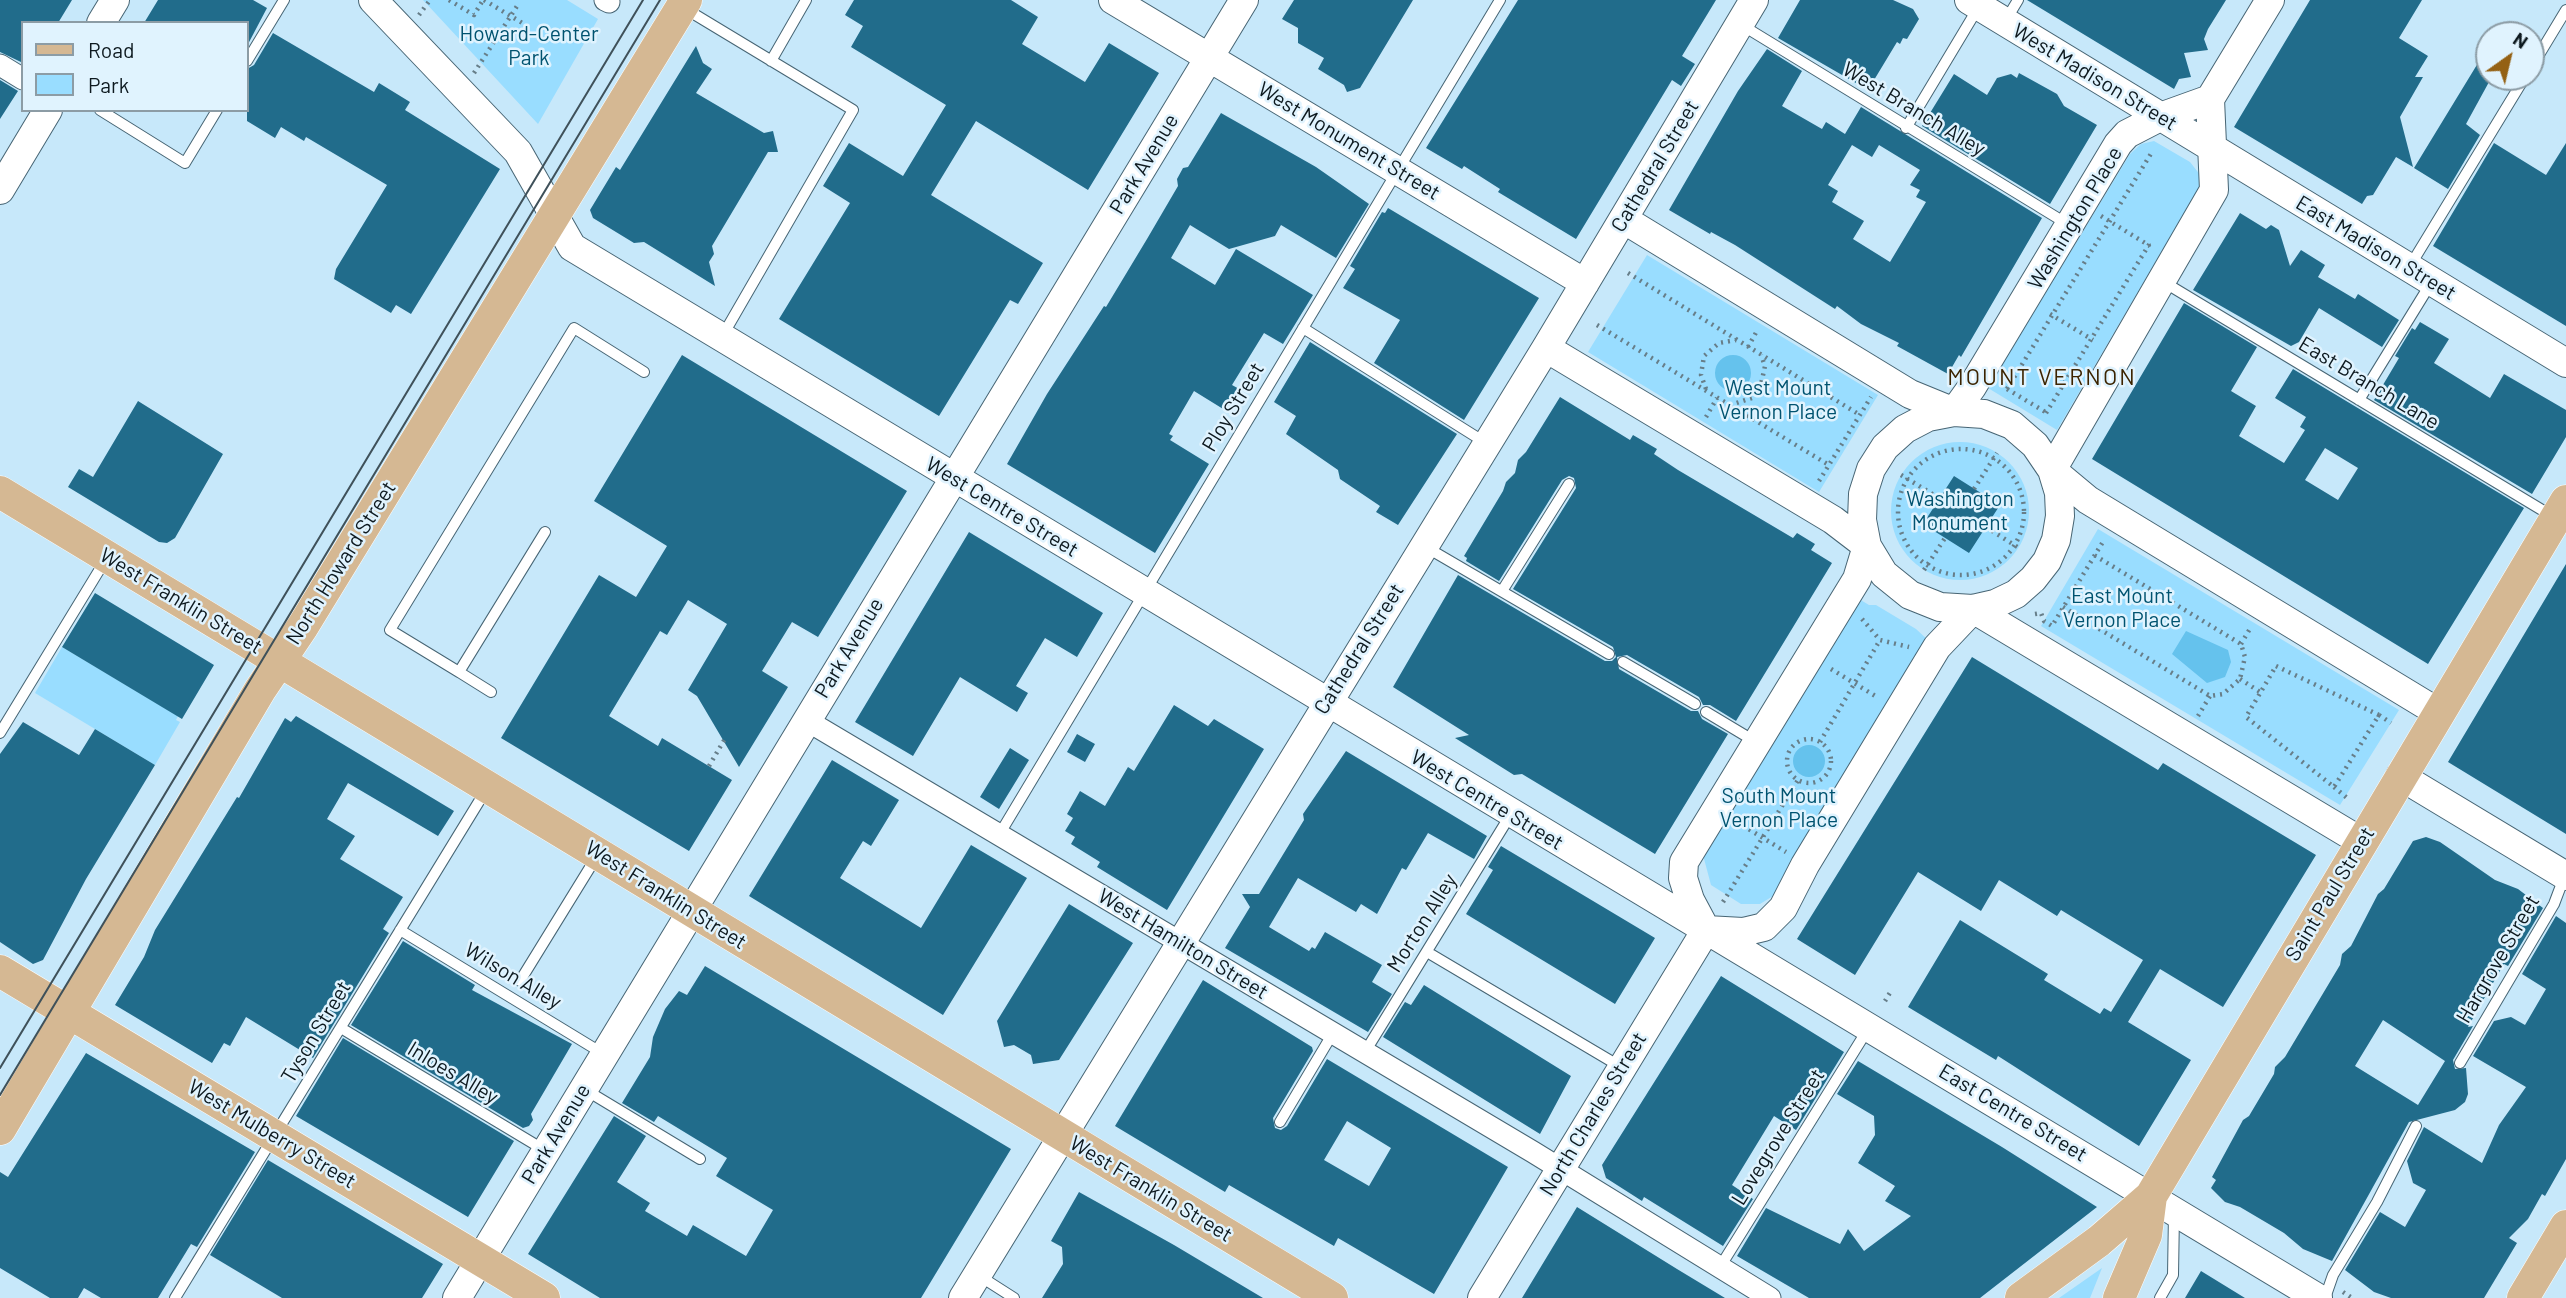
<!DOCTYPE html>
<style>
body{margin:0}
#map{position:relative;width:2566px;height:1298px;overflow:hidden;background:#c7e8fa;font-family:Barlow,sans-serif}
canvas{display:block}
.legend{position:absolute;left:21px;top:21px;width:228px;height:91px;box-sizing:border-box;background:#e0f3fe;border:2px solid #8c9ca5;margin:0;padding:9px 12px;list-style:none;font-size:21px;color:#0d191f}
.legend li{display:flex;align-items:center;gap:14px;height:35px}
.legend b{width:35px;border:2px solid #8c9ca5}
.north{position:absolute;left:2475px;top:21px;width:70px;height:70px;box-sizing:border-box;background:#e0f3fe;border:2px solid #8c9ca5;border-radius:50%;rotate:34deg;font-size:19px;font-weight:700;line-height:28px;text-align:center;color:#0d191f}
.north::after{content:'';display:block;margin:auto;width:24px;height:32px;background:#946114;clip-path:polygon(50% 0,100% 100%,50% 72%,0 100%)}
</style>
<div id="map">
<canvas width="2566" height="1298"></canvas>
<ul class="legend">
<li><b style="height:9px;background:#d5b893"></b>Road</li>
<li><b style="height:19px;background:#9df"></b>Park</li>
</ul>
<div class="north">N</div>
</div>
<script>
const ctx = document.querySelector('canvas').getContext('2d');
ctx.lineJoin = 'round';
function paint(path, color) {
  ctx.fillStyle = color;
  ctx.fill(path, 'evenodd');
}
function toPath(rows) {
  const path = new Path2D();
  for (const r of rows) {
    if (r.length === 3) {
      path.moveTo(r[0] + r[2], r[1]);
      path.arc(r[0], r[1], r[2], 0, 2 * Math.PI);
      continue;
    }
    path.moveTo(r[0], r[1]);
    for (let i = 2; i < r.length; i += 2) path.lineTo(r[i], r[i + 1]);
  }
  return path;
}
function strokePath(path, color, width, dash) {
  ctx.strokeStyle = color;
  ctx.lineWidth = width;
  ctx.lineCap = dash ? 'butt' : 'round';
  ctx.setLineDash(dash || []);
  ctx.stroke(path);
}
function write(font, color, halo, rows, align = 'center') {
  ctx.font = font + ' Barlow,sans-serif';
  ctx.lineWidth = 5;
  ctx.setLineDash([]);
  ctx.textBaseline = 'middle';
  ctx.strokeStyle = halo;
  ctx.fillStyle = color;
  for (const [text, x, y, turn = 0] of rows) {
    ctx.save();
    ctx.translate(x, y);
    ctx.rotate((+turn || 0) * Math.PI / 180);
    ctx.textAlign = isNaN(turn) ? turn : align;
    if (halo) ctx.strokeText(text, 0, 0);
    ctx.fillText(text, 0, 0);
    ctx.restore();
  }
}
paint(toPath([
 [423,0,567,0,598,19,538,124],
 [2154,141,2190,162,2201,176,2201,184,2057,430,1988,388,2130,154,2141,144],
 [1647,255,1878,395,1819,492,1588,352],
 [1960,511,69],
 [2098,529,2399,710,2340,805,2041,626],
 [1859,599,1869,605,1876,605,1916,629,1929,641,1773,896,1760,904,1741,904,1711,885,1703,855],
 [62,647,178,716,176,720,180,722,155,765,35,693],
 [2102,1268,2090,1298,2059,1298]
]), '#9df');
paint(toPath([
 [1733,373,18],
 [2186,631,2228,650,2231,662,2225,677,2207,683,2172,654],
 [1809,761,16]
]), '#65c2ed');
paint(toPath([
 [0,0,72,0,58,23,23,23,23,63,0,52],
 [158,0,253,0,267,8,247,46,247,23,144,23],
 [854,0,1011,0,1038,17,1022,44,1085,82,1109,43,1159,73,1088,190,976,121,931,195,1043,263,1018,304,1010,300,939,416,779,319,850,203,823,186,849,143,903,176,946,105,851,47,863,26,845,15],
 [1294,0,1413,0,1360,88,1347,92,1344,85,1318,69,1324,58,1298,43,1298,28,1282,19],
 [1518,0,1716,0,1682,56,1695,64,1681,86,1672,80,1576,239,1498,192,1500,189,1464,166,1462,169,1426,148],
 [1800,0,1893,0,1913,9,1919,19,1907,39,1903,38,1900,44,1897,42,1868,90,1778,38],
 [2027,0,2226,0,2208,29,2204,39,2208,50,2184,53,2191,77,2179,79,2174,89],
 [2310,0,2422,0,2399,38,2428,56,2415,77,2423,77,2400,117,2413,167,2396,157,2373,195,2367,196,2362,204,2234,127],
 [273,33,374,92,379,83,410,102,405,110,500,169,411,314,396,305,391,313,334,279,336,269,387,185,306,137,304,141,281,127,275,138,247,121,247,69,254,65],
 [2489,45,2489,82,2466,124,2480,135,2448,189,2414,168],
 [696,46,703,63,712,69,696,93,764,133,773,131,778,152,768,152,712,246,714,254,709,262,715,286,644,242,634,243,593,218,590,210,616,167,620,170],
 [1767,49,1802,71,1782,106,1822,129,1826,122,1845,134,1861,107,2042,218,1961,357,1959,355,1948,374,1897,346,1899,343,1861,324,1837,306,1835,309,1735,245,1711,232,1710,234,1669,210,1738,91],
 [1852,145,1872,157,1879,145,1920,170,1910,185,1920,190,1916,197,1926,202,1890,262,1853,239,1864,221,1832,202,1838,191,1828,185],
 [2019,73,2057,94,2064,106,2097,125,2050,204,1922,126,1954,74,1987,95,1997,78,2011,74,2017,78],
 [0,80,18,91,0,119],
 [1221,113,1316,167,1369,204,1336,258,1281,225,1275,236,1229,249,1190,225,1171,258,1215,285,1236,249,1313,295,1283,344,1264,333,1232,385,1241,390,1228,412,1194,391,1169,434,1173,436,1170,440,1209,464,1155,553,1007,464,1047,394,1104,306,1106,307,1147,239,1178,186,1177,179,1183,168,1188,167],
 [2494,143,2546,175,2566,143,2566,326,2433,246],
 [1388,208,1539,298,1464,420,1374,363,1400,320,1343,288,1355,269,1350,266,1382,212,1385,213],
 [2240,213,2266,229,2271,225,2279,230,2290,266,2301,250,2325,265,2318,277,2355,299,2358,294,2399,320,2382,347,2319,308,2299,342,2291,346,2193,290],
 [2184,303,2257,347,2231,391,2256,406,2239,436,2284,463,2305,430,2300,427,2306,417,2275,398,2293,369,2524,508,2428,664,2092,459],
 [2325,448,2358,468,2338,500,2305,480],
 [2420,322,2449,339,2434,363,2490,398,2504,374,2566,410,2566,437,2532,494,2374,400,2399,358,2395,356,2412,328,2415,330],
 [1310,342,1457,434,1398,525,1376,512,1380,506,1340,479,1338,470,1286,434,1296,416,1274,402],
 [682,355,907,491,818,637,792,622,762,671,788,687,739,767,697,696,688,690,727,624,688,600,667,635,660,631,609,716,658,746,662,738,732,780,689,851,501,738,599,575,636,597,667,546,594,501],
 [1560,397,1630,440,1633,435,1657,449,1654,454,1678,470,1793,538,1797,533,1815,544,1811,550,1832,563,1736,721,1710,705,1703,705,1699,697,1627,655,1617,657,1619,669,1691,711,1698,711,1702,719,1728,734,1655,854,1522,774,1514,775,1455,738,1469,735,1393,687,1458,575,1605,661,1612,661,1616,657,1613,647,1513,589,1576,488,1574,478,1569,476,1562,480,1499,581,1466,561,1467,558,1464,556,1503,491,1506,482,1515,473,1518,460,1526,452],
 [138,401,223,454,175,538,167,543,159,542,68,487,79,469,93,477],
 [1954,476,2000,505,1969,553,1923,524],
 [969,532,1103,613,1077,657,1045,638,1016,686,1028,693,1017,712,960,677,913,756,855,722],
 [2566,564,2566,834,2448,762],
 [95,593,214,665,182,719,62,647],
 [1972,657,2158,770,2163,763,2316,855,2223,1007,2160,969,2128,1022,2191,1060,2139,1146,1998,1056,1996,1060,1908,1007,1960,920,2048,974,2044,980,2100,1014,2104,1008,2111,1012,2143,960,2061,910,2057,916,1999,880,1981,911,1918,872,1855,975,1797,939],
 [1174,705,1208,726,1214,719,1264,749,1167,910,1097,867,1100,862,1071,844,1075,837,1065,831,1073,818,1067,814,1080,791,1105,806,1128,767,1134,771],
 [296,716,454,811,438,836,348,783,327,819,355,836,340,859,403,897,383,929,389,933,313,1058,246,1017,230,1046,224,1043,212,1063,115,1005,144,957,155,930,237,797,239,798,285,718,291,722],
 [23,722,79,755,95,729,155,765,86,879,43,960,33,964,0,942,0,754],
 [1077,734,1095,744,1085,762,1067,752],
 [1010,748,1029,760,999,809,980,797],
 [1346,751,1487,836,1474,859,1428,833,1406,870,1402,868,1377,914,1361,904,1356,912,1298,878,1269,927,1309,951,1312,947,1315,949,1325,932,1382,965,1372,982,1392,994,1368,1032,1225,948,1250,907,1242,894,1259,894,1304,820,1303,814],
 [832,760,899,800,871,846,863,841,840,878,921,928,971,845,1027,878,943,1015,749,896],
 [2426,837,2440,842,2495,880,2518,889,2543,908,2508,966,2504,964,2482,1002,2468,1027,2473,1026,2453,1060,2455,1069,2466,1068,2468,1094,2465,1102,2455,1110,2409,1122,2332,1261,2303,1249,2284,1233,2240,1207,2225,1202,2211,1188,2216,1180,2212,1177,2243,1120,2249,1116,2274,1074,2275,1067,2285,1057,2340,965,2342,954,2351,946,2378,894,2384,889,2413,841],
 [2383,1020,2445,1061,2418,1105,2355,1066],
 [1501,846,1655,938,1615,1004,1466,914,1493,870,1488,867],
 [1069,904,1133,943,1059,1060,1033,1064,1031,1055,1014,1045,1004,1047,997,1021],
 [2556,916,2566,923,2566,1159,2545,1196,2542,1194,2528,1219,2509,1238,2517,1243,2484,1298,2391,1298,2374,1292,2345,1270,2380,1212,2405,1227,2426,1190,2413,1183,2407,1161,2424,1127,2482,1163,2499,1125,2526,1087,2473,1056,2494,1021,2511,1017,2525,1025,2546,989,2522,974],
 [403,941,475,985,472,990,572,1044,531,1114,533,1120,529,1126,523,1128,351,1025],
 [705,966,1011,1149,921,1298,600,1298,528,1254,614,1116,646,1136,617,1182,650,1203,645,1211,687,1236,693,1225,746,1256,773,1210,716,1176,727,1158,658,1116,654,1122,622,1103,650,1057,653,1037,665,1009,679,991,687,995],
 [1721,976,1844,1052,1796,1130,1774,1116,1732,1185,1753,1199,1723,1246,1644,1197,1642,1201,1606,1178,1602,1165],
 [1203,980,1312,1047,1313,1051,1273,1118,1275,1128,1281,1130,1287,1126,1327,1059,1508,1167,1434,1294,1338,1238,1334,1246,1229,1185,1225,1192,1115,1126],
 [1347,1121,1391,1148,1369,1186,1324,1160],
 [1424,985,1571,1076,1540,1134,1383,1037,1405,1002,1411,1005],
 [343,1038,514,1141,468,1217,296,1116],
 [86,1053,255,1152,197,1247,191,1244,158,1298,101,1298,84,1288,78,1298,50,1298,0,1268,0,1172,8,1177],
 [1858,1061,2002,1147,2097,1207,1980,1298,1809,1298,1737,1256,1766,1208,1840,1244,1848,1229,1864,1251,1911,1216,1885,1201,1895,1186,1858,1163,1875,1135,1874,1116,1837,1094],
 [268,1160,443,1264,422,1298,282,1298,210,1255],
 [1079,1192,1174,1245,1263,1298,1042,1298,1063,1264,1062,1247,1051,1241],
 [1577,1207,1677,1269,1725,1298,1522,1298],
 [2201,1271,2245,1298,2185,1298]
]), '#216c8b');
const lane = toPath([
 [684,8,853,110,723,335],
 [2006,20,2018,0],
 [1740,24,2069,225],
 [247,61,284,0],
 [771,61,806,0],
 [2531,68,2566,10],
 [100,110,185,163,217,110],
 [1906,128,1978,8],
 [2410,266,2525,77],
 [2162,281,2552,516],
 [1303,328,1486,443],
 [2359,400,2431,283],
 [545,532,459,672,390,630,574,328,644,372],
 [1424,546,1609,654],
 [1502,591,1569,484],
 [1623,662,1695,704],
 [459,672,491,692],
 [1706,712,1756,742],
 [0,733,106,559],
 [999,835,1500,0],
 [400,930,602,1053],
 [1427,952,1621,1067],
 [520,981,597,856],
 [341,1028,546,1151],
 [1365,1052,1511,814],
 [2460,1063,2554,904,2565,875],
 [584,1089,700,1159],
 [1280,1122,1333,1033],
 [1720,1267,1868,1029],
 [978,1275,1014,1298],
 [175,1298,486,790],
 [2160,1298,2173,1275,2174,1213],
 [2325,1298,2333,1275,2377,1202,2416,1126]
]);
const street = toPath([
 [605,0,609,2],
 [0,65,23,79],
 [806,720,1533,1152,1770,1298]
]);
const secondary = toPath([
 [373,0,518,152,572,247,2318,1298],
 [1113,0,1585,283],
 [1969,0,2566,363],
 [101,23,115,0],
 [2210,99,2270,0],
 [0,190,48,110],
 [1623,219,1910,394,1954,412],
 [1546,348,1833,520,1867,546,1884,574,1910,595,1940,607,1973,609,1995,604,2016,594,2033,579,2047,561,2056,540,2060,516,2059,493,2052,470,2035,445,2012,425,1984,414,1954,412,1928,417,1905,429,1885,447,1871,469,1863,494,1862,520,1867,546,1857,579,1684,862,1683,878,1690,900,1706,930,1743,932,1764,927,1783,908,1805,865,1937,647,1973,609],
 [1954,412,1972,387,2118,144,2127,134,2160,117,2210,99],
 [2052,470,2088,500,2439,713],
 [2052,470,2214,190,2210,99],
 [1973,609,2362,842],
 [2400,776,2566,876],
 [457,1298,1244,0],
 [963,1298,1546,348,1754,0],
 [1482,1298,1706,930]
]);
const primary = toPath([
 [0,492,1332,1298],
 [0,971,544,1298],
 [0,1129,260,690,303,626,686,0],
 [2021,1298,2099,1241,2151,1196],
 [2119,1298,2146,1235,2151,1196,2566,501],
 [2523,1298,2566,1226]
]);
strokePath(lane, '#476574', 12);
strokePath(street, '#476574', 23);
strokePath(secondary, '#476574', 30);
strokePath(primary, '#fff', 33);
strokePath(toPath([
 [449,0,474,15,483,0],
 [484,0,524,24],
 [419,15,430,0],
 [474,73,519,3],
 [2101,216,2150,246],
 [1628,273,1860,415],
 [2050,314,2093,340],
 [1597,325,1829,465],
 [1748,347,1758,329],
 [1706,389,1701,375,1704,356,1719,343,1736,340],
 [2007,389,2152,152],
 [2007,389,2047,413],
 [1730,405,1752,398,1760,389,1765,366,1761,355],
 [2046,413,2150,243],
 [1706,417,1717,398],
 [1961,512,63],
 [1901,475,1939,498],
 [1819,481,1871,397],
 [1974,489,1997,453],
 [1986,527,2019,548],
 [1924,570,1945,538],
 [2063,607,2210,696,2223,694,2240,679,2245,657,2241,644,2094,555],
 [2035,614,2041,613,2044,621,2052,626,2104,540],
 [1862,619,1880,640,1909,647],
 [2241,644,2251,627],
 [2276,666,2379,715,2334,787,2246,717,2276,666],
 [1831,669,1877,697],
 [2240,679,2260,692],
 [2379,715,2391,723],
 [2198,716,2210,696],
 [1809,761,22],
 [1820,742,1880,640],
 [709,766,726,737],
 [2334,787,2347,798],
 [1737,822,1786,852],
 [1723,902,1798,780],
 [1885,1001,1891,991],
 [2343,1292,2352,1298]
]), '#677e89', 4.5, [2, 5]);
strokePath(lane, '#fff', 10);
strokePath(street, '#fff', 21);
strokePath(secondary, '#fff', 28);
strokePath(primary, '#d5b893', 32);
strokePath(toPath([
 [0,1068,643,0],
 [0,1095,660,0]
]), '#3f515a', 2);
write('21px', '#005370', '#e0f3fe', [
 ["Howard-Center",529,34],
 ["Park",529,58],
 ["West Mount",1778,388],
 ["Vernon Place",1778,412],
 ["Washington",1960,499],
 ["Monument",1960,523],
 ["East Mount",2122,596],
 ["Vernon Place",2122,620],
 ["South Mount",1779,796],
 ["Vernon Place",1779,820]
]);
write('21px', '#0d191f', '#e0f3fe', [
 ["West Madison Street",2095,77,31],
 ["West Branch Alley",1914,109,31],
 ["West Monument Street",1349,141,31],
 ["Park Avenue",1144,164,-59],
 ["Cathedral Street",1655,166,-59],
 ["Washington Place",2075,218,-59],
 ["East Madison Street",2376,248,31],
 ["East Branch Lane",2369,383,31],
 ["Ploy Street",1233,407,-59],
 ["West Centre Street",1002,507,31],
 ["North Howard Street",341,563,-58],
 ["West Franklin Street",181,601,31],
 ["Park Avenue",849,648,-59],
 ["Cathedral Street",1359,649,-58],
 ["West Centre Street",1487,800,31],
 ["Saint Paul Street",2330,894,-59],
 ["West Franklin Street",666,895,32],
 ["Morton Alley",1422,923,-58],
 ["West Hamilton Street",1183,944,31],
 ["Hargrove Street",2498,959,-60],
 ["Wilson Alley",513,976,31],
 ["Tyson Street",316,1032,-59],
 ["Inloes Alley",453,1073,31],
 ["East Centre Street",2013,1113,31],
 ["North Charles Street",1593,1114,-59],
 ["West Mulberry Street",272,1134,31],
 ["Park Avenue",556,1134,-59],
 ["Lovegrove Street",1778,1137,-58],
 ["West Franklin Street",1151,1189,31]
]);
ctx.letterSpacing = '2px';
write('23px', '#3c2401', '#e0f3fe', [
 ["MOUNT VERNON",2042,377]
]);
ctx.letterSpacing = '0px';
</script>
